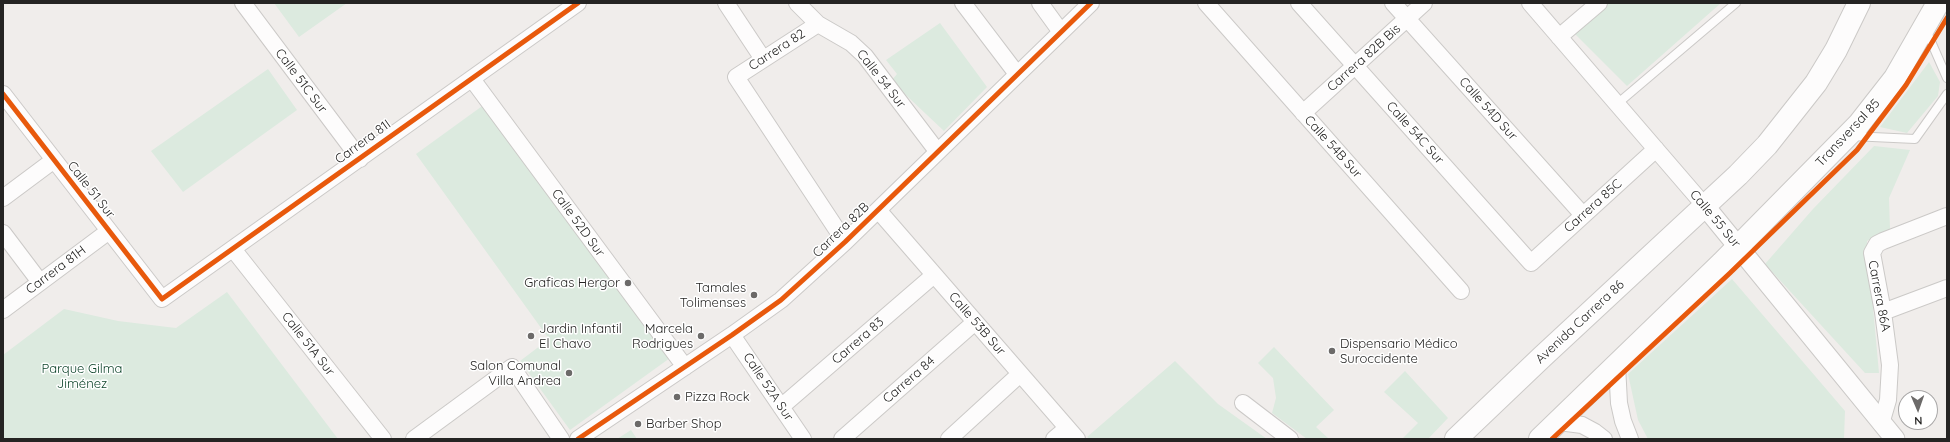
<!DOCTYPE html>
<meta charset="utf-8">
<style>
body{margin:0}
#map{position:relative;width:1950px;height:442px;overflow:hidden;background:#f0edeb;font-family:Quicksand,sans-serif}
canvas{display:block}
.frame{position:absolute;inset:0;border:4px solid #252423;pointer-events:none}
.north{position:absolute;left:1898px;top:390px;width:40px;height:40px;box-sizing:border-box;background:#fff;border:1px solid #a8a7a7;border-radius:50%;rotate:178deg;font-size:11px;font-weight:700;line-height:16px;text-align:center;color:#252423}
.north::after{content:'';display:block;margin:auto;width:14px;height:18px;background:#6c6a69;clip-path:polygon(50% 0,100% 100%,50% 72%,0 100%)}
</style>
<div id="map">
<canvas width="1950" height="442"></canvas>
<div class="frame"></div>
<div class="north">N</div>
</div>
<script>
const ctx = document.querySelector('canvas').getContext('2d');
ctx.lineJoin = 'round';
function paint(path, color) {
  ctx.fillStyle = color;
  ctx.fill(path, 'evenodd');
}
function toPath(rows) {
  const path = new Path2D();
  for (const r of rows) {
    path.moveTo(r[0], r[1]);
    for (let i = 2; i < r.length; i += 2) path.lineTo(r[i], r[i + 1]);
  }
  return path;
}
function strokePath(path, color, width, dash) {
  ctx.strokeStyle = color;
  ctx.lineWidth = width;
  ctx.lineCap = dash ? 'butt' : 'round';
  ctx.setLineDash(dash || []);
  ctx.stroke(path);
}
function write(font, color, halo, rows, align = 'center') {
  ctx.font = font + ' Quicksand,sans-serif';
  ctx.lineWidth = 3;
  ctx.setLineDash([]);
  ctx.textBaseline = 'middle';
  ctx.strokeStyle = halo;
  ctx.fillStyle = color;
  for (const [text, x, y, turn = 0] of rows) {
    ctx.save();
    ctx.translate(x, y);
    ctx.rotate((+turn || 0) * Math.PI / 180);
    ctx.textAlign = isNaN(turn) ? turn : align;
    if (halo) ctx.strokeText(text, 0, 0);
    ctx.fillText(text, 0, 0);
    ctx.restore();
  }
}
paint(toPath([
 [274,3,347,3,299,37],
 [1608,3,1721,3,1627,86,1574,33],
 [940,23,987,87,944,131,891,81,897,74,886,60],
 [1929,62,1940,82,1938,96,1907,133,1880,127],
 [268,69,297,110,183,192,151,151],
 [485,104,670,358,570,430,520,361,549,339,416,154],
 [1874,146,1910,150,1889,198,1890,229,1867,241,1879,373,1865,373,1765,264,1813,209],
 [1732,279,1845,411,1844,439,1648,439,1638,420,1628,374],
 [227,292,338,439,3,439,3,355,64,309,118,321,176,328],
 [1274,347,1334,410,1316,427,1329,439,1307,439,1272,413,1276,398,1273,378,1258,363],
 [1175,361,1218,404,1267,439,1090,439,1087,437],
 [1405,371,1448,418,1428,439,1402,439,1418,423,1384,392],
 [631,430,637,439,617,439]
]), '#dceadf');
const service = toPath([
 [1926,30,1947,78],
 [1617,104,1736,3],
 [1851,136,1915,139,1947,94]
]);
const minor = toPath([
 [243,3,360,159],
 [726,3,763,59],
 [797,3,818,24,851,43,865,56,937,151],
 [963,3,1017,74],
 [1040,3,1061,32],
 [1206,3,1461,291],
 [1299,3,1531,263,1656,149],
 [1393,3,1583,215],
 [1530,3,1704,205],
 [818,24,736,77,845,242],
 [1559,37,1599,3],
 [472,79,685,367],
 [3,94,162,299,578,3],
 [1303,113,1424,3],
 [3,198,54,160],
 [878,210,1077,439],
 [3,233,40,282],
 [233,249,383,439],
 [3,310,109,231],
 [1883,312,1947,288],
 [732,335,803,439],
 [1617,365,1619,403,1623,421,1630,439],
 [1243,403,1290,439],
 [781,407,934,275],
 [1559,422,1582,425,1595,432,1604,439],
 [1881,424,1888,400,1890,365,1883,312,1872,253,1877,244,1883,241,1947,216],
 [414,439,512,367,561,439],
 [578,439,732,335,781,300,845,242,1091,3],
 [842,439,975,322],
 [949,439,1020,374],
 [1054,439,1067,428]
]);
const tertiary = toPath([
 [1704,205,1895,439]
]);
const primary = toPath([
 [1456,439,1542,357,1738,175,1767,145,1816,83,1836,50,1859,3],
 [1540,439,1722,263,1859,124,1895,78,1938,3]
]);
strokePath(service, '#cbc9c7', 10);
strokePath(minor, '#cbc9c7', 18);
strokePath(tertiary, '#cbc9c7', 21);
strokePath(primary, '#cbc9c7', 24);
strokePath(service, '#fdfcfc', 8);
strokePath(minor, '#fdfcfc', 16);
strokePath(tertiary, '#fdfcfc', 19);
strokePath(primary, '#fdfcfc', 22);
strokePath(toPath([
 [3,94,162,299,578,3],
 [578,439,732,335,781,300,845,242,1091,3],
 [1552,439,1730,273,1857,150,1906,85,1947,18]
]), '#e8590c', 5);
for (const [x, y, r, color] of [
 [628,283,4,"#6c6a69"],
 [754,295,4,"#6c6a69"],
 [531,336,4,"#6c6a69"],
 [701,336,4,"#6c6a69"],
 [1332,351,4,"#6c6a69"],
 [569,373,4,"#6c6a69"],
 [677,397,4,"#6c6a69"],
 [638,424,4,"#6c6a69"]
]) {
  const dot = new Path2D();
  dot.arc(x, y, r, 0, 2 * Math.PI);
  ctx.fillStyle = color;
  ctx.fill(dot);
  strokePath(dot, '#fff', 1.5);
}
write('13px', '#252423', '#fff', [
 ["Carrera 82",777,50,-33],
 ["Carrera 82B Bis",1364,58,-42],
 ["Calle 54 Sur",881,79,52],
 ["Calle 51C Sur",301,81,53],
 ["Calle 54D Sur",1488,109,48],
 ["Calle 54C Sur",1415,133,48],
 ["Transversal 85",1848,133,-47],
 ["Carrera 81I",363,142,-36],
 ["Calle 54B Sur",1333,147,48],
 ["Calle 51 Sur",91,190,52],
 ["Carrera 85C",1593,206,-42],
 ["Calle 55 Sur",1715,219,50],
 ["Calle 52D Sur",578,223,54],
 ["Carrera 82B",841,230,-44],
 ["Carrera 81H",56,270,-37],
 ["Carrera 86A",1879,296,79],
 ["Avenida Carrera 86",1580,322,-43],
 ["Calle 53B Sur",977,324,49],
 ["Carrera 83",858,341,-41],
 ["Calle 51A Sur",308,344,52],
 ["Carrera 84",909,380,-41],
 ["Calle 52A Sur",768,387,56]
]);
write('13px', '#252423', '#fff', [
 ["Graficas Hergor",620,283],
 ["Tamales",746,288],
 ["Tolimenses",746,303],
 ["Jardin Infantil",539,329,"left"],
 ["El Chavo",539,344,"left"],
 ["Marcela",693,329],
 ["Rodrigues",693,344],
 ["Dispensario Médico",1340,344,"left"],
 ["Suroccidente",1340,359,"left"],
 ["Salon Comunal",561,366],
 ["Villa Andrea",561,381],
 ["Pizza Rock",685,397,"left"],
 ["Barber Shop",646,424,"left"]
], 'right');
write('13px', '#0d442a', '#fff', [
 ["Parque Gilma",82,369],
 ["Jiménez",82,384]
]);
</script>
